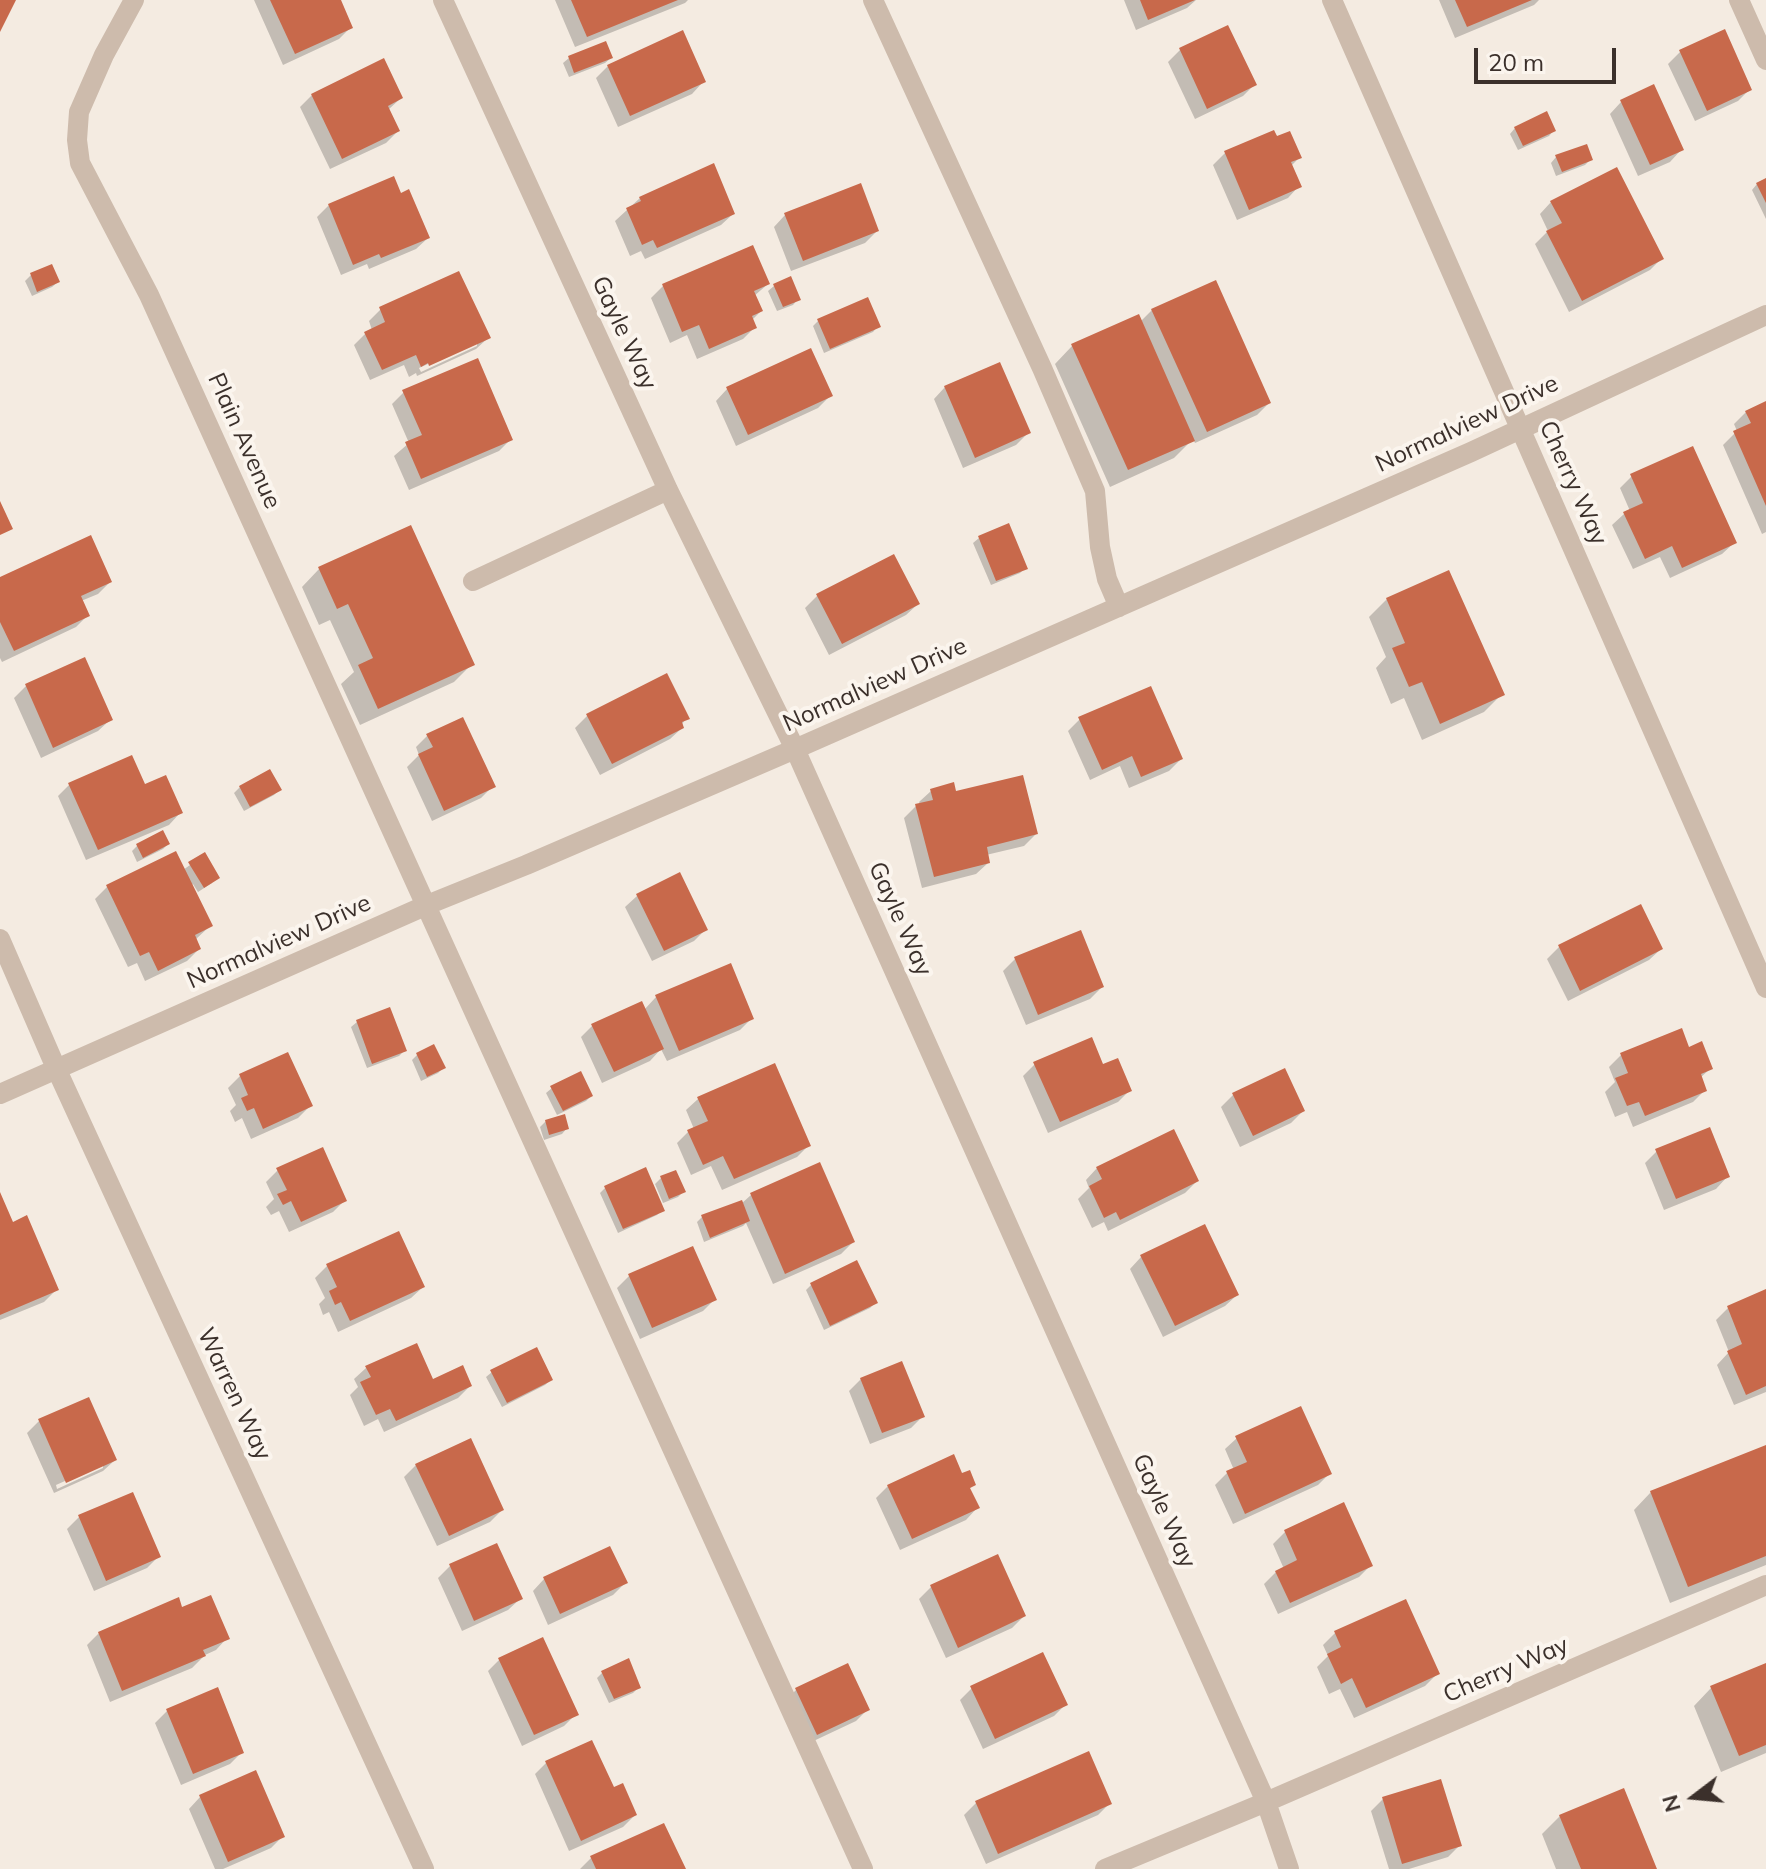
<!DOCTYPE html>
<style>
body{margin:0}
#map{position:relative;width:1766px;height:1869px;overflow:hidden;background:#f4ebe1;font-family:Mulish,sans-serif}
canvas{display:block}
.north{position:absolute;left:1654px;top:1757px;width:80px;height:80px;-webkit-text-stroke:6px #fbf5ee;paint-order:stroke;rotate:254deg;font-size:22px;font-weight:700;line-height:32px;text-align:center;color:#3b302b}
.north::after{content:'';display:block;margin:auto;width:28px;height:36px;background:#3b302b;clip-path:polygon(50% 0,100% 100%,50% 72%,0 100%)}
.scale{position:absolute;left:1474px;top:48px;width:142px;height:36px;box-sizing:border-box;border:4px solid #3b302b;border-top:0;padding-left:10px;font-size:24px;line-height:28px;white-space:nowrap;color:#3b302b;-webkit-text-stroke:6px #fbf5ee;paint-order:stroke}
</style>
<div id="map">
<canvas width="1766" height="1869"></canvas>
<div class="north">N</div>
<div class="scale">20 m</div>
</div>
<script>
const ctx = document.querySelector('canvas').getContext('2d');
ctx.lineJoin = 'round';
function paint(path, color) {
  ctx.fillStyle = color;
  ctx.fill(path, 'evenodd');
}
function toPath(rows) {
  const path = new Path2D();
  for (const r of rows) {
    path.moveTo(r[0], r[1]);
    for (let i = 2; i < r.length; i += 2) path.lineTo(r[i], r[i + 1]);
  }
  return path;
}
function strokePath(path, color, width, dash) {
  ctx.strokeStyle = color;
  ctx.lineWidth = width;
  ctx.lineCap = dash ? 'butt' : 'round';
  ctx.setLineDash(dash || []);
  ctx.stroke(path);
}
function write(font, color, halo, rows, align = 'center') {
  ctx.font = font + ' Mulish,sans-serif';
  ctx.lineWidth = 8;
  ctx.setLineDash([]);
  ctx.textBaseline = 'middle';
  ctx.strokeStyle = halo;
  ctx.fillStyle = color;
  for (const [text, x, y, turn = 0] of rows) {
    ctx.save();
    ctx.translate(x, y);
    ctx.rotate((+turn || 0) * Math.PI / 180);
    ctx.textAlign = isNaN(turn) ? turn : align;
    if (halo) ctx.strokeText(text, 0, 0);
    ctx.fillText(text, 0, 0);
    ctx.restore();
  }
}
paint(toPath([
 [254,0,338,0,351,27,339,39,283,65],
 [555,0,688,0,685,3,575,47],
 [1124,0,1196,0,1187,8,1136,30],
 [1439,0,1539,0,1534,5,1455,38],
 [1227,28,1255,84,1243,96,1195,119,1168,62,1180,50],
 [605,43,611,58,605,63,569,77,563,63,569,58],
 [1680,52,1750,89,1738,101,1695,121,1668,64],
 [608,66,703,82,692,94,618,127,596,78],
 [312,95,401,98,388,110,398,131,386,143,330,169,300,107],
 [1621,102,1681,150,1670,162,1638,176,1610,114],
 [1515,128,1554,130,1549,136,1518,150,1510,134],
 [1273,132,1299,158,1291,166,1299,186,1288,198,1237,220,1213,165,1225,153],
 [1556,157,1590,160,1585,165,1556,176,1551,163],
 [1766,180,1766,219,1752,190,1757,184],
 [399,195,428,238,416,249,369,269,367,264,341,275,317,217,329,205],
 [640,198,733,214,721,225,645,259,641,251,630,256,615,221],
 [1551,202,1662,258,1650,270,1569,312,1535,244,1548,231,1540,214],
 [785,215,877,231,865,243,791,271,774,227],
 [752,248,768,284,754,296,761,311,752,320,755,327,743,339,697,359,687,335,670,343,651,298,663,286],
 [51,266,58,282,52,287,32,296,25,281,31,275],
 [774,286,798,299,793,305,777,311,768,291],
 [381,309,488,338,476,349,417,376,416,373,409,377,404,365,370,380,354,345,366,333,372,330,369,321],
 [477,342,477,346,421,372,419,368],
 [1152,310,1269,403,1257,415,1195,443,1193,439,1174,458,1110,487,1055,364,1072,346,1140,322],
 [818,321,878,326,873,332,824,353,813,326],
 [945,387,1028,433,1016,445,963,468,934,399],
 [727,389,830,396,818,408,736,446,716,401],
 [404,392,511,439,499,451,409,490,394,456,409,443,392,404],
 [1766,404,1766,532,1762,534,1723,445,1737,431,1734,424,1746,412],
 [1632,476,1734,543,1722,554,1670,578,1660,557,1633,569,1612,525,1624,514,1630,511,1620,488],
 [1008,526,1025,568,1020,573,991,585,973,543,979,538],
 [319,569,472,664,454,682,360,725,341,684,354,672,330,620,319,625,302,587],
 [0,580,110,582,98,594,81,601,88,615,76,627,2,662,0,658],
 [817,596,918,604,906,615,829,655,805,608],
 [1387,599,1502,694,1484,712,1422,740,1404,698,1391,704,1376,668,1386,657,1369,617],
 [26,686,110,720,98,731,41,758,14,698],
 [587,716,687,718,681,725,682,728,670,739,600,775,575,728],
 [1080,719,1181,759,1169,771,1129,788,1120,766,1090,780,1068,731],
 [428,735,493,786,481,798,432,821,407,767,419,755,416,747],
 [70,784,144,787,180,813,169,825,86,860,58,796],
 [240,787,279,790,274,795,244,811,234,793],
 [931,791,955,793,1036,834,1024,846,986,855,988,863,976,874,922,888,904,818,916,806,920,805,919,802],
 [168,844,163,849,137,862,132,851,137,846],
 [204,855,212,883,198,892,193,884,191,886,210,926,195,940,199,949,187,961,145,981,137,963,128,967,95,899,107,887,183,870],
 [637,896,706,929,694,941,652,961,625,907],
 [1640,906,1661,949,1649,960,1568,1001,1547,959,1559,947],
 [1015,959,1102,987,1090,999,1026,1025,1003,971],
 [656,997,752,1018,740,1030,667,1061,661,1049,650,1061,602,1083,581,1037,593,1025,644,1010],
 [357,1022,405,1050,399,1056,367,1068,351,1027],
 [1681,1031,1688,1049,1711,1068,1700,1078,1705,1090,1693,1102,1633,1127,1627,1112,1615,1117,1605,1092,1615,1082,1609,1067,1621,1055],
 [417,1055,443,1068,438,1073,421,1081,412,1060],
 [1035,1064,1102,1066,1130,1090,1118,1102,1048,1133,1023,1076],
 [240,1076,310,1106,298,1118,251,1139,242,1118,235,1122,230,1111,236,1105,228,1088],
 [552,1088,591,1096,586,1101,557,1115,546,1093],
 [1233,1095,1303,1111,1291,1123,1240,1147,1221,1107],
 [698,1099,809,1145,797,1157,722,1190,711,1166,691,1175,677,1143,688,1132,694,1129,686,1110],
 [546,1121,567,1128,562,1134,544,1140,540,1127],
 [1657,1151,1727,1177,1716,1189,1664,1210,1645,1163],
 [819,1165,853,1242,841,1254,773,1284,746,1223,743,1226,704,1242,697,1222,702,1217,741,1204,751,1195],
 [1097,1168,1197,1181,1185,1193,1108,1231,1104,1222,1092,1228,1078,1199,1089,1188,1086,1180],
 [278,1170,345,1200,333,1212,289,1232,279,1211,271,1215,266,1207,274,1199,266,1182],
 [661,1178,683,1192,678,1197,663,1203,655,1184],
 [606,1187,662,1210,657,1215,618,1233,600,1193],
 [0,1197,12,1224,56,1290,44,1302,0,1320],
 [1141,1257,1237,1295,1225,1306,1163,1337,1130,1269],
 [327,1266,423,1287,411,1298,338,1332,329,1312,323,1315,319,1304,325,1298,315,1278],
 [629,1276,715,1299,703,1311,640,1339,617,1288],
 [811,1285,875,1303,870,1308,824,1330,806,1290],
 [1766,1291,1766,1392,1734,1405,1717,1365,1729,1352,1716,1320,1728,1308],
 [366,1368,432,1381,470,1386,458,1398,384,1432,378,1419,364,1426,350,1395,358,1387,354,1379],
 [492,1372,551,1380,545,1385,502,1407,486,1377],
 [861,1379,923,1416,911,1428,870,1444,849,1391],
 [88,1399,115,1460,103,1471,54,1493,27,1433,39,1421],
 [103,1464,103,1468,57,1489,56,1485],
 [1237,1438,1330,1473,1318,1485,1233,1524,1215,1485,1227,1473,1234,1470,1225,1449],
 [1766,1447,1766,1565,1670,1603,1634,1510,1651,1492],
 [416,1465,502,1510,490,1522,437,1546,404,1477],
 [961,1476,974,1484,968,1490,977,1508,966,1520,900,1550,876,1498,888,1486],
 [79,1517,159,1556,147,1568,94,1591,67,1529],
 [1285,1532,1371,1565,1359,1577,1278,1614,1264,1584,1276,1572,1284,1569,1273,1544],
 [450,1566,520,1599,508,1610,462,1631,438,1578],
 [544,1579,625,1583,613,1595,548,1625,533,1591],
 [931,1587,1024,1616,1012,1628,946,1658,919,1599],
 [181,1609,227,1638,216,1650,205,1655,192,1668,110,1702,87,1645,99,1633],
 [1335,1633,1437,1674,1425,1686,1354,1718,1340,1689,1329,1694,1317,1667,1328,1656,1323,1645],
 [500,1659,576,1714,564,1726,522,1746,488,1671],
 [1766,1665,1766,1753,1721,1772,1694,1706,1711,1688],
 [602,1673,639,1687,633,1693,609,1703,597,1678],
 [972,1688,1066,1704,1054,1716,983,1749,960,1700],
 [796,1690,868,1709,856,1721,805,1745,784,1702],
 [167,1711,242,1752,230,1764,181,1785,155,1723],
 [546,1763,613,1790,635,1815,623,1827,569,1851,535,1774],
 [200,1797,283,1836,271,1848,223,1869,215,1869,189,1809],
 [1383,1799,1460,1845,1448,1857,1409,1869,1389,1869,1371,1811],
 [976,1803,1110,1803,1098,1815,986,1864,964,1815],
 [1560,1816,1655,1869,1556,1869,1542,1834],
 [663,1825,683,1869,580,1869,591,1858]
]), '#0003');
paint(toPath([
 [0,0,16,0,0,32],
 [270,0,341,0,353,28,295,54],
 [571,0,678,0,587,37],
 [1140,0,1195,0,1148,20],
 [1455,0,1532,0,1467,27],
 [1228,25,1257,85,1207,109,1179,48],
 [1725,29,1752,90,1707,111,1679,50],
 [683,30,706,82,630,116,607,65],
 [606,41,613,58,574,73,568,56],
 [384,58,403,98,388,106,400,131,342,159,311,94],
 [1654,84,1684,150,1650,165,1620,100],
 [1547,111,1556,131,1523,146,1514,127],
 [1274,130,1277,136,1290,131,1302,158,1291,162,1302,187,1249,210,1224,151],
 [1587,144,1593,160,1562,172,1555,155],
 [714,163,735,214,657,248,653,240,642,245,626,208,641,201,639,197],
 [1617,167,1664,259,1582,301,1546,231,1562,223,1550,201],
 [394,176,401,193,409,189,430,238,381,258,379,254,353,265,328,204],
 [1766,178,1766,203,1756,183],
 [861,183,879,231,803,261,784,213],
 [753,245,770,284,754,291,763,311,752,316,757,328,709,349,699,325,682,332,662,284],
 [52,264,60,282,37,292,30,273],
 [459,271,491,338,429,366,428,363,421,367,416,355,382,370,364,332,385,322,379,307],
 [791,276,801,300,783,307,773,284],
 [1216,280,1271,403,1207,432,1151,309],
 [868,297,881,327,830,349,817,319],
 [1139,314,1195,441,1128,470,1071,344],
 [811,348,833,396,748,435,726,387],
 [478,358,513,440,421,479,405,442,422,435,402,390],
 [1000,362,1031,433,975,458,944,386],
 [1766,401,1766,506,1733,431,1751,423,1745,411],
 [1693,446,1737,543,1682,568,1672,546,1645,559,1623,512,1643,503,1630,474],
 [0,501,13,529,0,535],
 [1009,523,1028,569,996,581,978,536],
 [411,525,475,665,378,709,358,665,373,658,348,604,337,609,318,567],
 [91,535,112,582,81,596,90,616,14,651,0,622,0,577],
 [894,554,920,604,842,644,816,594],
 [1449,570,1505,695,1440,724,1422,682,1409,687,1392,648,1405,643,1386,598],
 [85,657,113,720,53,748,25,684],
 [667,673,690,719,682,722,684,728,612,764,586,714],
 [1151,686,1183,759,1141,777,1132,756,1102,770,1078,717],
 [463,717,496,787,444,811,418,754,433,747,426,734],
 [132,755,145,784,166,775,183,813,98,850,68,783],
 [270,769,282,790,250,807,239,786],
 [1023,775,1038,834,987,847,990,863,934,877,915,804,933,800,930,789,954,782,956,791],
 [163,830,170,844,143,858,136,844],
 [176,851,213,926,195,935,201,949,158,971,149,952,140,956,106,885],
 [205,852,220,878,204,888,188,862],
 [680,872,708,930,664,951,636,894],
 [1641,904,1663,949,1580,991,1558,945],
 [1081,930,1104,987,1038,1015,1014,957],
 [731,963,754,1019,679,1051,655,995],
 [642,1001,664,1049,614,1072,591,1024],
 [390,1007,407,1051,372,1064,356,1020],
 [1682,1028,1689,1047,1702,1041,1713,1069,1701,1074,1707,1091,1645,1116,1639,1102,1627,1106,1615,1078,1628,1073,1620,1053],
 [1092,1037,1103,1064,1118,1058,1132,1091,1060,1122,1033,1062],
 [434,1044,446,1068,427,1077,416,1053],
 [288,1052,313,1106,263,1129,254,1108,247,1111,241,1098,248,1095,239,1074],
 [775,1063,811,1146,734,1179,723,1156,703,1165,687,1130,708,1121,697,1097],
 [1285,1068,1305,1111,1253,1136,1232,1093],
 [581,1071,593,1096,563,1111,550,1086],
 [565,1114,569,1129,549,1135,545,1120],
 [1710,1127,1730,1177,1676,1199,1655,1149],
 [1174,1129,1199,1181,1120,1220,1116,1212,1104,1218,1089,1186,1102,1179,1096,1167],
 [323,1147,347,1201,301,1222,291,1201,283,1205,277,1194,287,1190,276,1168],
 [820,1162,855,1242,785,1274,750,1193],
 [646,1167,665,1211,623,1229,604,1186],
 [676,1170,686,1192,669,1199,660,1176],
 [0,1192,13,1222,27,1215,59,1290,0,1315],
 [742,1200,750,1221,710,1238,701,1215],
 [1205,1224,1239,1295,1175,1326,1140,1255],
 [399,1231,425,1287,350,1321,341,1302,335,1305,329,1291,337,1287,326,1264],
 [693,1246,717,1300,652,1328,628,1274],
 [857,1260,878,1303,830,1326,810,1283],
 [1766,1289,1766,1386,1746,1395,1727,1351,1742,1344,1727,1306],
 [417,1343,433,1379,463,1365,472,1386,396,1421,390,1409,376,1415,360,1382,371,1377,365,1366],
 [537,1347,553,1380,507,1403,490,1370],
 [902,1361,925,1417,882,1433,860,1378],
 [89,1397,117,1460,66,1483,38,1419],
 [1301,1406,1332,1474,1245,1514,1226,1471,1247,1462,1235,1436],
 [471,1438,504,1510,449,1536,415,1464],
 [1766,1445,1766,1556,1688,1587,1650,1491],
 [954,1454,962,1473,970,1470,976,1485,970,1488,980,1508,912,1539,887,1485],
 [133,1492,161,1557,106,1581,78,1515],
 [1344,1502,1373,1566,1290,1603,1275,1571,1297,1560,1284,1530],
 [497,1543,523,1599,474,1621,449,1564],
 [610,1546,628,1583,560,1614,543,1577],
 [998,1554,1026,1616,958,1648,930,1585],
 [211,1595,230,1639,203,1650,206,1656,122,1691,98,1632,179,1597,182,1607],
 [1406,1599,1440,1674,1366,1708,1352,1678,1341,1684,1327,1654,1341,1647,1334,1631],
 [543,1637,579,1715,534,1735,498,1658],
 [1043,1652,1068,1705,995,1739,970,1686],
 [629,1658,641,1688,614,1699,601,1671],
 [848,1663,870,1710,817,1735,795,1688],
 [1766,1663,1766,1745,1739,1756,1710,1686],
 [218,1687,244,1753,193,1774,166,1709],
 [592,1740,614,1787,623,1783,637,1815,581,1841,545,1761],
 [1089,1751,1112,1804,998,1854,975,1801],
 [256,1770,285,1837,228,1862,199,1795],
 [1441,1779,1462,1846,1402,1864,1382,1797],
 [1624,1788,1657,1869,1581,1869,1559,1815],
 [664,1823,686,1869,596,1869,590,1856]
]), '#c8694b');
strokePath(toPath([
 [134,0,104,55,79,112,77,140,80,163,149,295,863,1869],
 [443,0,668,490,795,749,1266,1802,1289,1869],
 [873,0,1042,368,1095,491,1100,547,1107,579,1119,607],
 [1332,0,1766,988],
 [1739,0,1766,60],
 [473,581,668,490],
 [0,939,56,1068,424,1869],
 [0,1094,427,905,526,865,795,749,1471,452,1766,315],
 [1105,1869,1266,1802,1766,1585]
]), '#cdbbac', 20);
write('24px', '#3b302b', '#fbf5ee', [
 ["Gayle Way",624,333,65],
 ["Normalview Drive",1467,424,-25],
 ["Plain Avenue",244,441,66],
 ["Cherry Way",1573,483,66],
 ["Normalview Drive",875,685,-24],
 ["Gayle Way",900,919,66],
 ["Normalview Drive",279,942,-24],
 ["Warren Way",234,1394,65],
 ["Gayle Way",1164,1511,66],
 ["Cherry Way",1506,1670,-23]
]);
</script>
